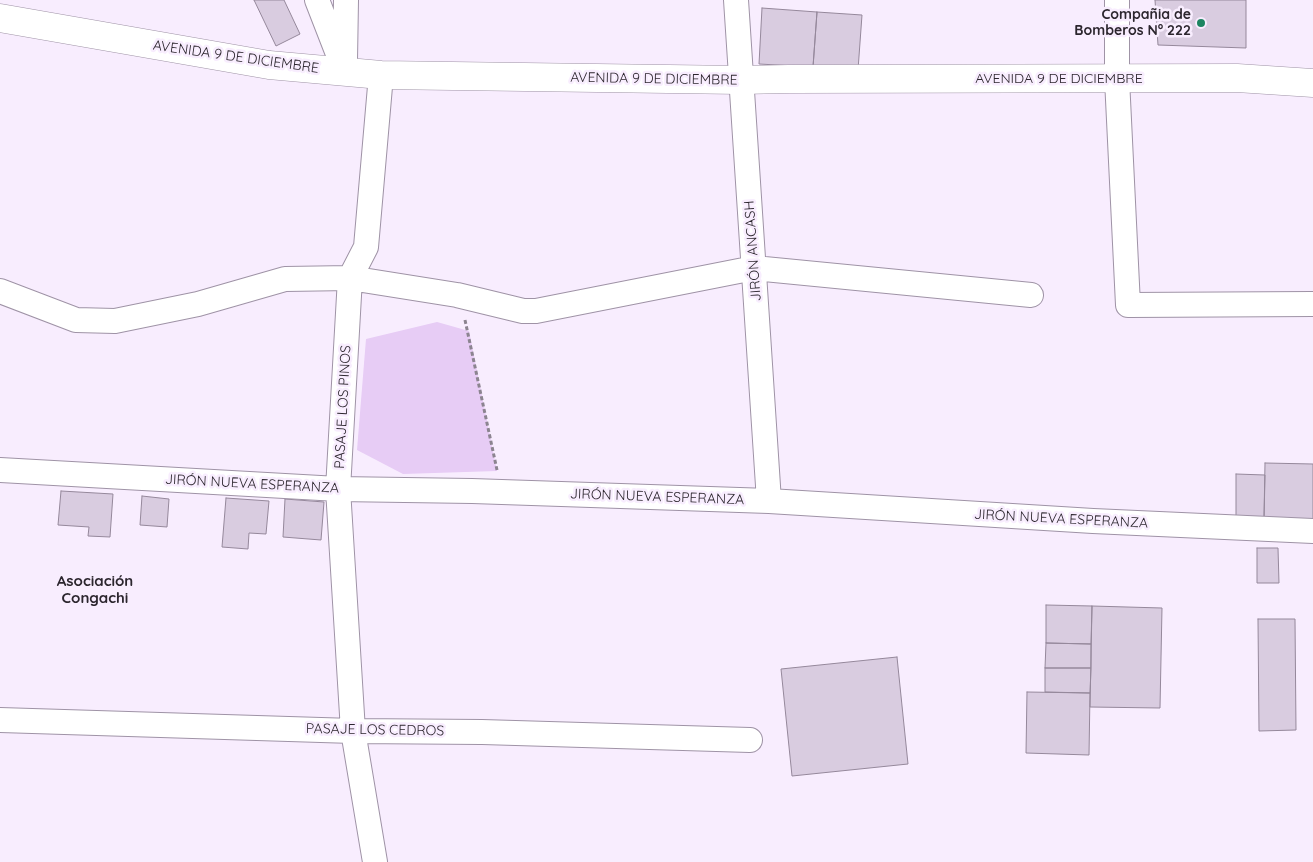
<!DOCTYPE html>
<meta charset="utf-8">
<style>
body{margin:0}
canvas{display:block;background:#f8edfe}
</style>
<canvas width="1313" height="862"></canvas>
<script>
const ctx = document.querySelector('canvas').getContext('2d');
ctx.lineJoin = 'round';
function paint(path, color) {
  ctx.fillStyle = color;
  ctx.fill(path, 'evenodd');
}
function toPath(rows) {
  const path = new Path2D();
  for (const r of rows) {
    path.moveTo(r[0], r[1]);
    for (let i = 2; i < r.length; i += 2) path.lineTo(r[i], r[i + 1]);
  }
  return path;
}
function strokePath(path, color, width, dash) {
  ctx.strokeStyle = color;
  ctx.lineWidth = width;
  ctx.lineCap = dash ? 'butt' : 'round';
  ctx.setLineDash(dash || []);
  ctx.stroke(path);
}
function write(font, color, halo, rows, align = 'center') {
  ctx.font = font + ' Quicksand,sans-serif';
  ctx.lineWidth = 5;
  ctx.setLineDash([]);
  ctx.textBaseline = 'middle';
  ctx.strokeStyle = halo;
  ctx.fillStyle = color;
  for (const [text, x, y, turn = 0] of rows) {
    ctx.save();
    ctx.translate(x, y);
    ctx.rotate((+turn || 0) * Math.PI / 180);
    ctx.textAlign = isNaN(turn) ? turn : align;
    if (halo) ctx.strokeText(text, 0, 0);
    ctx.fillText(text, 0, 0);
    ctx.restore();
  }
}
paint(toPath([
 [437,322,469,331,497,471,403,474,357,450,366,339]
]), '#e7ccf5');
const building = toPath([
 [254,0,284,0,300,34,276,46,254,0],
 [1155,0,1246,0,1246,48,1158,45,1155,0],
 [762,8,817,12,813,67,759,64,762,8],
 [817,12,862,15,858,70,813,67,817,12],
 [1265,463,1313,464,1313,520,1264,519,1265,463],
 [1236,474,1265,475,1264,519,1236,519,1236,474],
 [61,491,113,494,110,537,88,536,89,527,58,525,61,491],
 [142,496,169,499,167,527,140,525,142,496],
 [226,498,269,501,266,534,249,533,248,549,222,547,226,498],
 [285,499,324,502,321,540,283,537,285,499],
 [1257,548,1278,548,1279,583,1257,583,1257,548],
 [1046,605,1092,606,1091,644,1046,643,1046,605],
 [1092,606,1162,608,1160,708,1090,707,1092,606],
 [1258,619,1295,619,1296,730,1259,731,1258,619],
 [1046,643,1091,644,1091,668,1045,668,1046,643],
 [897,657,908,764,792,776,781,669,897,657],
 [1045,668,1091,668,1090,693,1045,692,1045,668],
 [1027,692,1090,693,1089,755,1026,753,1027,692]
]);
paint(building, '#d9cce0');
strokePath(building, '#95889b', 1);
const minor = toPath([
 [317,0,345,72],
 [736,0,769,501],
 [1117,0,1117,79,1128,305,1313,304],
 [345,60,346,0],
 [0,291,76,320,115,321,198,304,285,279,350,278,457,295,523,311,536,311,754,268,1031,295],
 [0,470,338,489,472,491,769,501,1093,521,1313,531],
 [0,720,353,731,482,732,750,740],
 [375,862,353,731,338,489,350,278,366,247,381,75]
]);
const primary = toPath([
 [0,18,269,65,381,75,740,80,789,79,1237,78,1313,83]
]);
strokePath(minor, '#9f93a6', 26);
strokePath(primary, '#9f93a6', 29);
strokePath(toPath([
 [465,320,497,470]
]), '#8c8490', 3, [4, 2.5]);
strokePath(minor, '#fff', 24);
strokePath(primary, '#fff', 28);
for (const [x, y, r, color] of [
 [1201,23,5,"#1c8561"]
]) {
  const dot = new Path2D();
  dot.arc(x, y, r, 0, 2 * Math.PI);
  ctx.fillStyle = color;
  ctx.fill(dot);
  strokePath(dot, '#f8edfe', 2);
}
write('bold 14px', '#2c262e', '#f8edfe', [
 ["Compañia de",1191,15],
 ["Bomberos N° 222",1191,31]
], 'right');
write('14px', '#2c262e', '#f8edfe', [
 ["AVENIDA 9 DE DICIEMBRE",236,57,8],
 ["AVENIDA 9 DE DICIEMBRE",654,79,1],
 ["AVENIDA 9 DE DICIEMBRE",1059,79],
 ["JIRÓN ANCASH",753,251,-94],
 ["PASAJE LOS PINOS",343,407,-87],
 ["JIRÓN NUEVA ESPERANZA",252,484,3],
 ["JIRÓN NUEVA ESPERANZA",657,497,2],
 ["JIRÓN NUEVA ESPERANZA",1061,519,3],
 ["PASAJE LOS CEDROS",375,730,1]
]);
write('bold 15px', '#2c262e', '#f8edfe', [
 ["Asociación",95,581],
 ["Congachi",95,598]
]);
</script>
